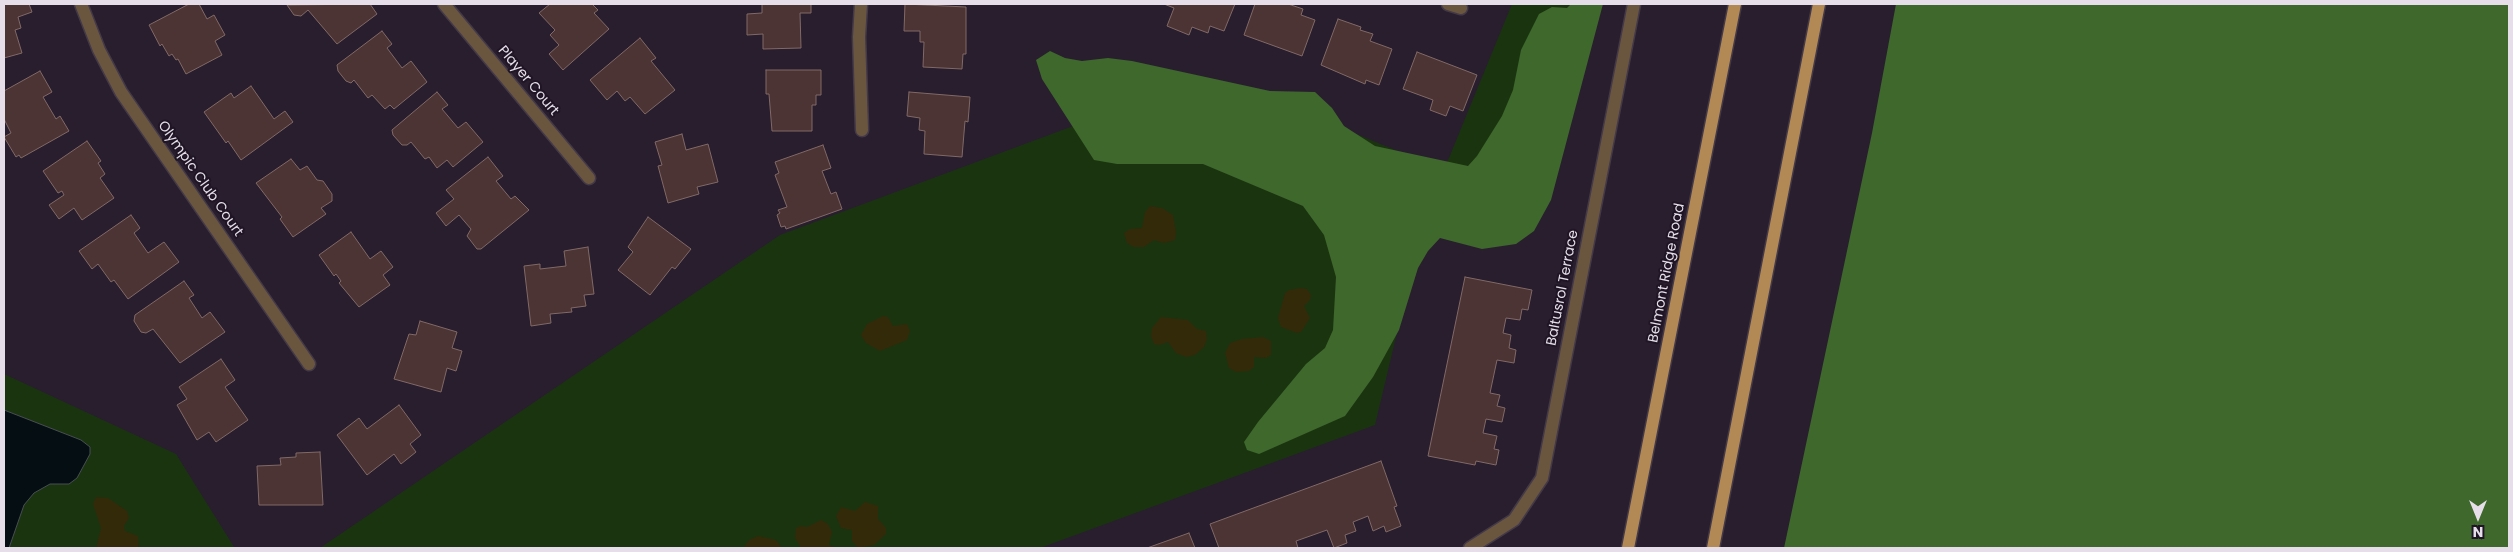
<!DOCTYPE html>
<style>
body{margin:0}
#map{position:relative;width:2513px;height:552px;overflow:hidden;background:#281e2e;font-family:Poppins,sans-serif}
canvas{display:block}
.frame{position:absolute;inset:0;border:5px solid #e6dfea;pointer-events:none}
.north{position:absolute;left:2453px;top:492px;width:50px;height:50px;-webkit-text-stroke:4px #1f1524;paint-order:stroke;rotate:180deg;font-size:14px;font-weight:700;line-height:20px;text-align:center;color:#e6dfea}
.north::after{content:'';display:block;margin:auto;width:18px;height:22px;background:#e6dfea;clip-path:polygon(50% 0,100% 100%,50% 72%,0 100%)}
</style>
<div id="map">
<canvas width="2513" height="552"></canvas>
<div class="frame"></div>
<div class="north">N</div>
</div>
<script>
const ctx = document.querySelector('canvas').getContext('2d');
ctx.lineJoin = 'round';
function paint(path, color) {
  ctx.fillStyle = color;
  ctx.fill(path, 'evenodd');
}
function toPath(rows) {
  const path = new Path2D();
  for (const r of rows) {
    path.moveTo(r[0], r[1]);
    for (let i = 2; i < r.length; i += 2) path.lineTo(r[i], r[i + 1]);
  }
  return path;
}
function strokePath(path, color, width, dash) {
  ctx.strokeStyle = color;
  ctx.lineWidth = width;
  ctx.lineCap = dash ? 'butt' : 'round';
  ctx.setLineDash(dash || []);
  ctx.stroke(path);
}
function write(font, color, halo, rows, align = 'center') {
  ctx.font = font + ' Poppins,sans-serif';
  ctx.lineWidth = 4;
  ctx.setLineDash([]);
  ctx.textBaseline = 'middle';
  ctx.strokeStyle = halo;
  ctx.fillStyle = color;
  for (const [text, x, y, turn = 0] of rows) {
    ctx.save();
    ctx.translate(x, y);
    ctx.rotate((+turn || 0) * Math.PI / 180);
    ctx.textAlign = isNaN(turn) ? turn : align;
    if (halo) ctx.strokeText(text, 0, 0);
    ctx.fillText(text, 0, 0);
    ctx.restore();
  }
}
paint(toPath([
 [1512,4,1576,4,1415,257,1375,425,1040,548,320,548,780,235,1197,80,1271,99,1444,170],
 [4,374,176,454,234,547,247,548,4,548]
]), '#1b3410');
paint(toPath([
 [1571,4,1603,4,1551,200,1534,231,1516,244,1482,249,1440,238,1428,251,1418,268,1399,330,1373,377,1345,416,1259,454,1247,450,1244,442,1258,422,1306,364,1325,348,1333,330,1336,277,1324,235,1303,206,1203,164,1117,164,1094,160,1042,79,1036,60,1050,51,1065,58,1082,61,1108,58,1132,61,1270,91,1315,92,1332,108,1344,126,1375,146,1468,166,1477,156,1502,116,1513,90,1521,50,1539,14,1552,7,1567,8],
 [1896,4,2509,4,2509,548,1784,548,1872,133]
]), '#3f682c');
paint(toPath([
 [1150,206,1162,208,1173,215,1176,232,1175,240,1164,243,1154,240,1144,247,1134,247,1127,243,1124,233,1130,229,1142,228,1145,212],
 [1301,288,1307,289,1311,295,1310,300,1304,306,1310,318,1301,332,1297,333,1281,327,1278,318,1285,293,1289,290],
 [883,316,888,317,893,326,907,324,910,331,907,340,880,351,866,343,861,335,867,324],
 [1161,317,1188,320,1197,329,1206,331,1207,339,1204,347,1195,355,1186,357,1176,353,1168,342,1159,345,1154,344,1151,336,1152,328],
 [1263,337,1271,341,1271,355,1266,358,1254,357,1254,367,1249,371,1236,372,1229,368,1225,353,1230,343,1242,339],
 [96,497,108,498,127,511,129,518,124,526,125,531,138,536,139,548,96,548,101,528,93,504],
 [865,502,878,506,878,519,886,528,886,534,874,545,858,548,852,541,852,530,841,528,836,516,841,507,855,511],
 [821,520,828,524,832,532,829,545,837,548,801,548,795,538,796,528,801,526,807,527],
 [758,536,776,540,782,548,743,548,749,540]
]), '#322a08');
const water = toPath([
 [4,410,81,440,90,447,90,454,77,478,69,484,50,484,34,493,24,505,9,548,4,548,4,410]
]);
paint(water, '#040e13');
strokePath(water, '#484d54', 1);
const building = toPath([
 [4,4,29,4,32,12,18,17,21,28,15,30,22,53,4,58,4,4],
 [189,4,199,4,207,19,214,15,225,35,215,41,222,55,186,74,178,59,176,60,172,54,169,56,162,44,160,46,149,25,189,4],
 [370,4,377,14,337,44,308,10,301,16,294,15,287,5,370,4],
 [550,4,592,4,598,10,594,13,609,29,563,70,549,54,559,45,550,35,555,30,539,13,550,4],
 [762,4,811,4,811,13,800,13,801,48,763,49,763,34,747,35,747,14,762,13,762,4],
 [905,4,966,7,966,54,963,54,962,69,923,67,924,42,920,42,920,31,904,31,905,4],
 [1235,4,1224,31,1210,26,1208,33,1192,27,1189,35,1167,26,1174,8,1164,4,1235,4],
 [1255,4,1288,4,1303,9,1301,15,1315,20,1302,56,1244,35,1255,4],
 [1338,19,1361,27,1360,30,1373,34,1370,41,1392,49,1379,85,1366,80,1365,84,1321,65,1338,19],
 [382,31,392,44,387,48,402,68,411,61,427,82,394,109,390,105,385,109,372,95,368,98,354,80,351,83,346,81,338,71,337,65,382,31],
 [640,38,656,58,651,61,675,90,645,114,630,97,625,101,617,91,607,100,590,80,640,38],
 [1417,52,1477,75,1463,111,1450,106,1446,116,1430,110,1433,100,1403,89,1417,52],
 [766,70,821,70,821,95,816,95,816,105,812,105,812,131,772,131,769,94,766,94,766,70],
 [40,71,52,92,43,97,56,119,60,116,69,131,21,158,19,155,16,157,4,137,11,133,4,119,4,91,40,71],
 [251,86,274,119,285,111,293,122,241,160,228,141,226,143,204,112,231,93,234,98,251,86],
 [437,92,448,105,442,109,458,128,466,122,483,142,453,167,447,160,437,168,429,157,425,159,411,142,407,145,402,145,393,135,392,130,437,92],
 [909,92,970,97,968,122,965,121,962,157,924,154,925,131,919,130,920,118,907,116,909,92],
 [682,134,686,150,708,144,718,182,697,187,699,194,668,203,658,166,662,165,655,142,682,134],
 [87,141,101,161,98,163,105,174,100,178,114,198,82,220,74,208,59,219,49,205,64,195,62,191,58,193,43,171,87,141],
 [823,145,831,168,822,171,831,194,836,192,842,209,786,229,785,226,781,227,777,215,780,213,778,210,787,207,775,175,779,173,775,162,823,145],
 [488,157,503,176,496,181,511,199,515,196,529,210,481,249,477,249,467,236,471,229,459,215,446,226,436,213,454,199,446,190,488,157],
 [291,159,300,170,307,166,317,180,323,181,332,194,332,201,321,208,326,214,293,237,280,219,282,217,256,183,291,159],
 [131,215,140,228,134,233,148,253,164,242,179,262,128,299,114,280,111,282,98,264,92,269,79,251,131,215],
 [648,217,691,249,675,269,672,267,650,295,618,270,633,252,628,247,648,217],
 [351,232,370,259,381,251,393,267,383,275,390,285,359,307,339,283,341,281,336,274,334,276,319,255,351,232],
 [588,247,594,294,584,295,586,306,571,308,572,312,550,314,551,323,531,326,524,266,540,264,540,269,566,266,564,251,588,247],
 [1465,277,1532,290,1528,310,1522,309,1520,320,1506,318,1503,333,1511,335,1509,348,1516,350,1514,363,1497,360,1490,393,1500,395,1497,406,1505,408,1502,422,1486,419,1483,433,1497,436,1494,449,1499,450,1496,465,1476,461,1475,465,1428,456,1465,277],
 [184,281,194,295,189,298,202,318,210,312,225,332,180,363,153,329,146,333,141,332,134,321,135,315,184,281],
 [420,321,457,332,452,348,462,351,456,371,447,368,441,392,394,379,409,334,416,335,420,321],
 [221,359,235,380,225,387,248,420,216,442,209,432,197,440,177,405,187,399,179,387,221,359],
 [399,405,421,435,410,444,416,452,401,464,394,454,367,475,337,435,359,418,367,429,399,405],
 [320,452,323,505,259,505,257,466,281,465,280,458,296,457,296,453,320,452],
 [1381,461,1397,506,1394,507,1401,526,1386,532,1384,526,1373,531,1368,516,1353,522,1356,531,1345,535,1347,543,1334,548,1327,530,1296,541,1298,548,1219,548,1210,524,1381,461],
 [1189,533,1195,548,1147,548,1189,533]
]);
paint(building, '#4b3433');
strokePath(building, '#826967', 1);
const street = toPath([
 [81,4,99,50,121,92,309,364],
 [444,4,589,178],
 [861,4,859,37,862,130],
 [1448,4,1461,8],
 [1470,548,1514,520,1542,478,1634,4]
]);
const primary = toPath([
 [1628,548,1735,4],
 [1713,548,1819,4]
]);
strokePath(street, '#433948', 15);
strokePath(primary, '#433948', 15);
strokePath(street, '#6a563e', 12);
strokePath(primary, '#b28854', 12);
write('14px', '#e6dfea', '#1f1524', [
 ["Player Court",528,81,50],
 ["Olympic Club Court",200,179,55],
 ["Belmont Ridge Road",1667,273,-79],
 ["Baltusrol Terrace",1563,288,-79]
]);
</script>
